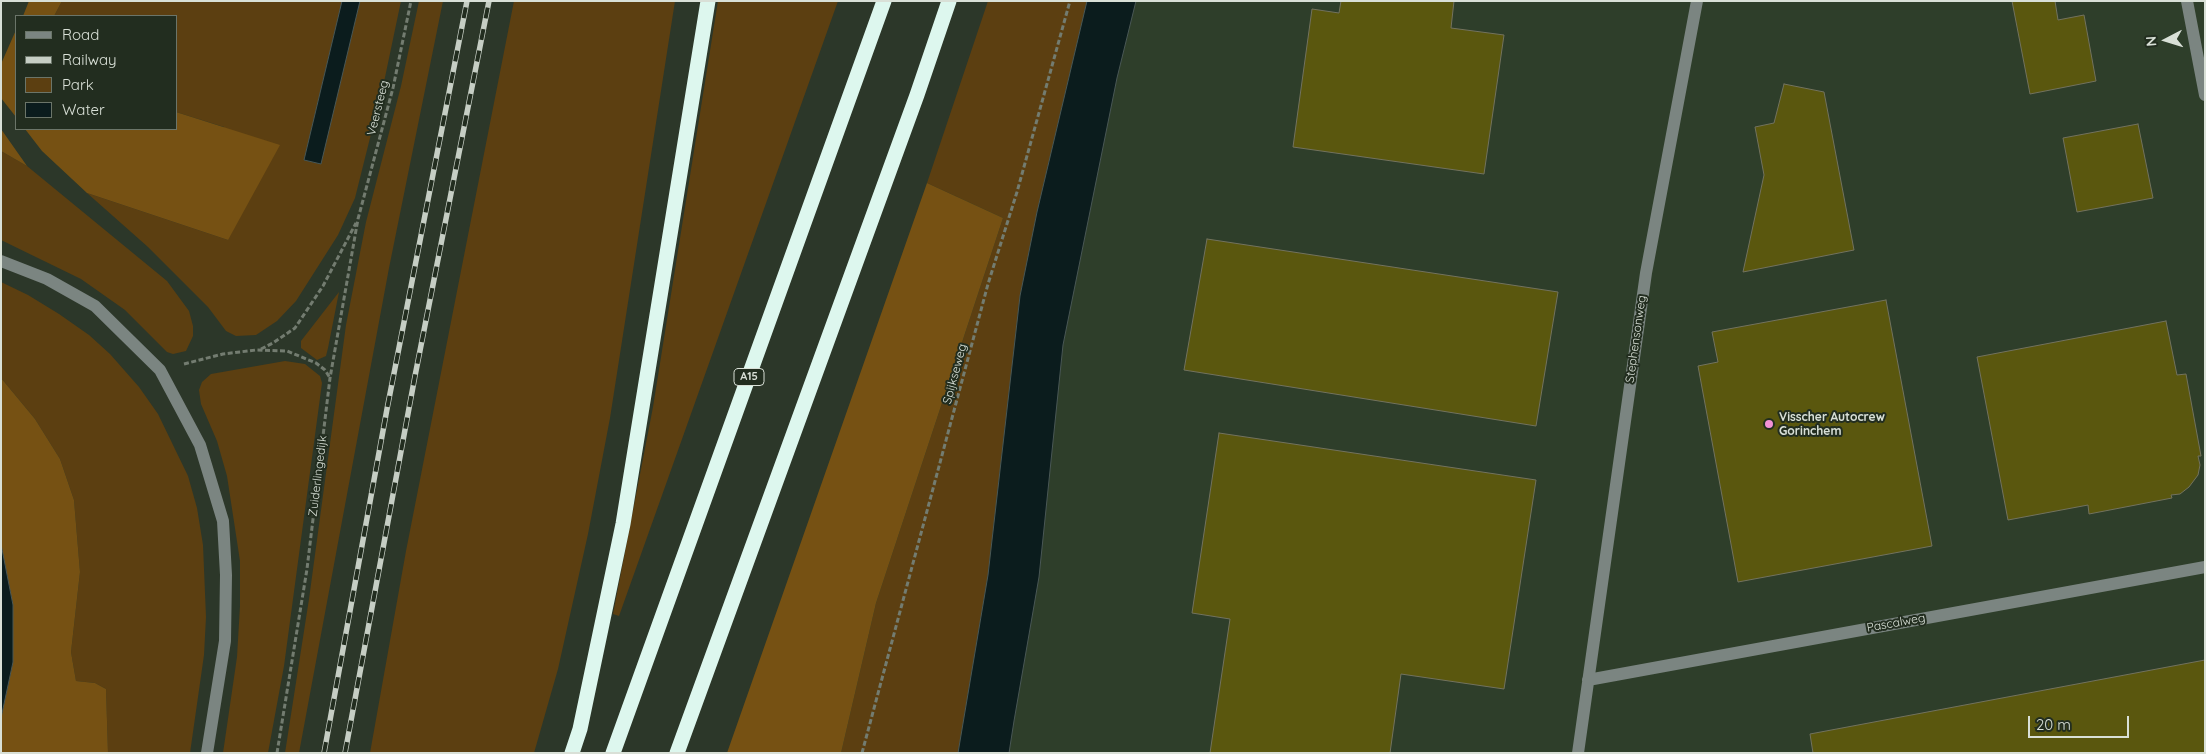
<!DOCTYPE html>
<style>
body{margin:0}
#map{position:relative;width:2206px;height:754px;overflow:hidden;background:#2c3729;font-family:Quicksand,sans-serif}
canvas{display:block}
.frame{position:absolute;inset:0;border:2px solid #d9e0d7;pointer-events:none}
.legend{position:absolute;left:15px;top:15px;width:162px;height:115px;box-sizing:border-box;background:#222d1f;border:1px solid #6b7569;margin:0;padding:6px 9px;list-style:none;font-size:15px;color:#d9e0d7}
.legend li{display:flex;align-items:center;gap:10px;height:25px}
.legend b{width:25px;border:1px solid #6b7569}
.north{position:absolute;left:2141px;top:15px;width:50px;height:50px;-webkit-text-stroke:4px #222d1f;paint-order:stroke;rotate:265deg;font-size:14px;font-weight:700;line-height:20px;text-align:center;color:#d9e0d7}
.north::after{content:'';display:block;margin:auto;width:18px;height:22px;background:#d9e0d7;clip-path:polygon(50% 0,100% 100%,50% 72%,0 100%)}
.scale{position:absolute;left:2028px;top:716px;width:101px;height:22px;box-sizing:border-box;border:2px solid #d9e0d7;border-top:0;padding-left:6px;font-size:15px;line-height:18px;white-space:nowrap;color:#d9e0d7;-webkit-text-stroke:4px #222d1f;paint-order:stroke}
</style>
<div id="map">
<canvas width="2206" height="754"></canvas>
<div class="frame"></div>
<ul class="legend">
<li><b style="height:6px;background:#7b8581"></b>Road</li>
<li><b style="height:6px;background:#c6cec4"></b>Railway</li>
<li><b style="height:14px;background:#5c3f11"></b>Park</li>
<li><b style="height:14px;background:#0b1c1d"></b>Water</li>
</ul>
<div class="north">N</div>
<div class="scale">20 m</div>
</div>
<script>
const ctx = document.querySelector('canvas').getContext('2d');
ctx.lineJoin = 'round';
function paint(path, color) {
  ctx.fillStyle = color;
  ctx.fill(path, 'evenodd');
}
function toPath(rows) {
  const path = new Path2D();
  for (const r of rows) {
    path.moveTo(r[0], r[1]);
    for (let i = 2; i < r.length; i += 2) path.lineTo(r[i], r[i + 1]);
  }
  return path;
}
function strokePath(path, color, width, dash) {
  ctx.strokeStyle = color;
  ctx.lineWidth = width;
  ctx.lineCap = dash ? 'butt' : 'round';
  ctx.setLineDash(dash || []);
  ctx.stroke(path);
}
function write(font, color, halo, rows, align = 'center') {
  ctx.font = font + ' Quicksand,sans-serif';
  ctx.lineWidth = 4;
  ctx.setLineDash([]);
  ctx.textBaseline = 'middle';
  ctx.strokeStyle = halo;
  ctx.fillStyle = color;
  for (const [text, x, y, turn = 0] of rows) {
    ctx.save();
    ctx.translate(x, y);
    ctx.rotate((+turn || 0) * Math.PI / 180);
    ctx.textAlign = isNaN(turn) ? turn : align;
    if (halo) ctx.strokeText(text, 0, 0);
    ctx.fillText(text, 0, 0);
    ctx.restore();
  }
}
paint(toPath([
 [1025,1,2205,1,2205,753,767,753]
]), '#2e3e2a');
paint(toPath([
 [62,1,342,1,304,160,320,164,360,1,401,1,384,82,355,198,338,235,296,301,277,321,256,335,236,336,226,331,208,307,148,247,87,193,228,240,224,127,176,112,176,16,54,16],
 [419,1,443,1,389,268,299,753,285,753,309,599,346,325,366,222,401,86],
 [514,1,675,1,610,418,588,534,558,669,534,753,370,753,406,551],
 [718,1,838,1,619,616,613,614,653,407],
 [988,1,1087,1,1037,212,1020,296,988,575,958,753,841,753,876,603,1003,218,927,183],
 [1,151,27,166,167,281,189,311,193,326,193,336,186,351,173,354,167,352,125,310,81,279,1,240],
 [1,282,28,295,59,314,89,335,110,354,139,387,158,414,188,476,197,508,203,545,206,617,204,655,190,753,108,753,106,689,95,683,76,681,71,652,80,572,74,500,60,459,35,419,1,378],
 [339,292,328,348,326,356,317,360,301,348,301,341],
 [285,361,305,364,320,376,322,383,284,666,268,753,223,753,237,657,240,606,240,561,227,476,217,441,201,404,199,390,202,382,211,374]
]), '#5c3f11');
paint(toPath([
 [29,1,62,1,54,16,23,16],
 [16,30,16,117,1,98,1,64],
 [176,112,280,145,228,240,87,193,42,151,25,129,176,129],
 [1,129,27,166,1,151],
 [927,183,1003,218,876,603,841,753,727,753],
 [1,378,35,419,60,459,74,500,80,572,71,652,76,681,95,683,106,689,108,753,1,753,1,718,13,662,13,605,1,544]
]), '#765113');
const water = toPath([
 [342,1,360,1,321,164,304,160,342,1],
 [1087,1,1136,1,1117,78,1063,345,1039,577,1014,721,1009,753,958,753,988,575,1020,296,1037,212,1087,1],
 [1,544,13,605,13,662,1,718,1,544]
]);
paint(water, '#0b1c1d');
strokePath(water, '#495755', 1);
const building = toPath([
 [1341,1,1454,1,1451,28,1504,35,1484,174,1293,147,1312,9,1339,13,1341,1],
 [2012,1,2055,1,2058,20,2084,15,2096,81,2030,94,2012,1],
 [1784,84,1824,92,1854,250,1743,272,1764,175,1755,127,1774,123,1784,84],
 [2138,124,2153,198,2077,212,2063,138,2138,124],
 [1207,239,1558,292,1536,426,1184,370,1207,239],
 [1886,300,1932,546,1738,582,1698,366,1718,362,1712,332,1886,300],
 [2166,321,2177,375,2186,374,2201,456,2198,456,2200,465,2198,475,2189,487,2180,494,2171,495,2172,498,2089,514,2088,505,2008,520,1977,357,2166,321],
 [1219,433,1536,480,1504,689,1401,674,1390,753,1210,753,1230,619,1192,613,1219,433],
 [2205,660,2205,753,1813,753,1810,734,2205,660]
]);
paint(building, '#5a570e');
strokePath(building, '#72725e', 1);
strokePath(toPath([
 [261,349,273,343,295,328,323,286,356,223],
 [184,364,223,354,256,350,287,351,316,363,325,370,330,378],
 [277,753,307,569,330,378,358,219,393,88,411,1],
 [862,753,988,284,1017,192,1070,1]
]), '#737c70', 3, [5, 2.5]);
strokePath(toPath([
 [2187,1,2205,95],
 [1,261,47,279,95,306,160,370,200,445,223,521,226,575,225,641,207,753],
 [1588,680,2205,567],
 [1578,753,1646,273,1697,1]
]), '#7b8581', 12);
strokePath(toPath([
 [572,753,580,729,623,524,708,1],
 [613,753,884,1],
 [677,753,917,95,949,1]
]), '#ddf7ee', 15);
const rail = toPath([
 [324,753,387,409,467,1],
 [345,753,415,376,489,1]
]);
strokePath(rail, '#c6cec4', 5.5);
strokePath(rail, '#222d1f', 4, [11]);
for (const [x, y, r, color] of [
 [1769,424,5,"#f391d5"]
]) {
  const dot = new Path2D();
  dot.arc(x, y, r, 0, 2 * Math.PI);
  ctx.fillStyle = color;
  ctx.fill(dot);
  strokePath(dot, '#222d1f', 2);
}
for (const [x, y, w] of [
 [749,377,30]
]) {
  const box = new Path2D();
  box.roundRect(x - w / 2, y - 8.5, w, 17, 4);
  ctx.fillStyle = '#222d1f';
  ctx.fill(box);
  strokePath(box, '#d9e0d7', 1);
}
write('bold 11px', '#d9e0d7', null, [
 ["A15",749,377]
]);
write('12px', '#d9e0d7', '#222d1f', [
 ["Veersteeg",378,108,-76],
 ["Stephensonweg",1636,339,-82],
 ["Spijkseweg",955,374,-75],
 ["Zuiderlingedijk",318,476,-83],
 ["Pascalweg",1896,623,-10]
]);
write('bold 12px', '#d9e0d7', '#222d1f', [
 ["Visscher Autocrew",1779,417],
 ["Gorinchem",1779,431]
], 'left');
</script>
